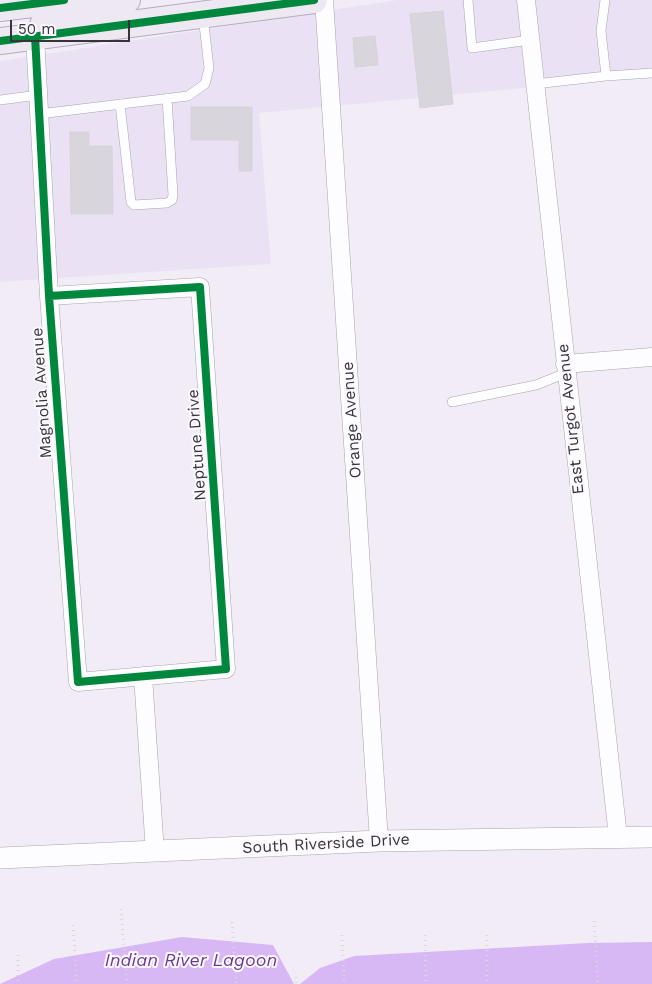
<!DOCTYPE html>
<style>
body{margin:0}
#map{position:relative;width:652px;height:984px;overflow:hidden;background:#f2ecf7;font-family:"Work Sans",sans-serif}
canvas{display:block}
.scale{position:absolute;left:10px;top:20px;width:120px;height:22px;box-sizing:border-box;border:2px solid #36333a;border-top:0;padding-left:6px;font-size:15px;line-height:18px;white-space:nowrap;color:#36333a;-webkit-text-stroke:4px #fbf9fd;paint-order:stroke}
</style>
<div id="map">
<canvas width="652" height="984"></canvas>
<div class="scale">50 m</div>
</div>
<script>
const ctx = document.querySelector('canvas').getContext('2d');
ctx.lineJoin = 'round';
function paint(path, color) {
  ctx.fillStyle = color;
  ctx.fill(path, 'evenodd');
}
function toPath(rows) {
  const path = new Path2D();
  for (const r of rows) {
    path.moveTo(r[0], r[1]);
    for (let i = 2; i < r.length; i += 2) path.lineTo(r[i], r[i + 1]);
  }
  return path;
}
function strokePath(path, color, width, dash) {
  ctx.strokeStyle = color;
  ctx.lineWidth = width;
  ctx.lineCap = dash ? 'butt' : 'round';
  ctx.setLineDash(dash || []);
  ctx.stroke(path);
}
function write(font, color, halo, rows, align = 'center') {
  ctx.font = font + ' "Work Sans",sans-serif';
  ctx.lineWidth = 4;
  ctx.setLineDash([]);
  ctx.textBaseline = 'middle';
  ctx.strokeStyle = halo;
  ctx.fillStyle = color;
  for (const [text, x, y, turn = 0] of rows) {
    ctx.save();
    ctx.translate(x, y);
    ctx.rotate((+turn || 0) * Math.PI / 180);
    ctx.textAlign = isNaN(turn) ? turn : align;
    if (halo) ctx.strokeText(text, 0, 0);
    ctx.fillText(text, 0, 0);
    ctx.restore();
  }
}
paint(toPath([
 [397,0,652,0,652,76,259,113,271,264,0,282,0,61]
]), '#ebe1f4');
paint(toPath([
 [182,937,273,945,294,984,0,984,54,959],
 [652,942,652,984,300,984,320,968,354,956,588,943]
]), '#d8b8f4');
const building = toPath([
 [443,11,453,104,420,108,410,14,443,11],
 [375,36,378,65,355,67,353,38,375,36],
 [191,107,252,107,252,171,239,171,239,140,191,140,191,107],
 [70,132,89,132,89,146,112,146,113,214,71,214,70,132]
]);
paint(building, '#d9d5dd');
strokePath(building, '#d6d2da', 1);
const service = toPath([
 [468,0,472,48,530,40],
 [605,0,601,31,606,76,652,73],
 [535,84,606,76],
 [0,100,38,95],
 [120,104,131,202,134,205,167,203,172,200,173,195,167,98],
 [39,114,188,96,205,84,209,68,203,16],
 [452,402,536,385,566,373]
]);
const minor = toPath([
 [324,0,379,841],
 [526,0,618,837],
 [35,36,49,296,78,682,226,669,200,287,49,296],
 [565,364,652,357],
 [143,676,155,852]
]);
const tertiary = toPath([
 [0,858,379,841,652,837]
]);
const primary = toPath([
 [0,8,64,0],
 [43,25,65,14,115,7,127,0],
 [0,41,314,0]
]);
strokePath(service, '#a8a4ac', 10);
strokePath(minor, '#a8a4ac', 19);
strokePath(tertiary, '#a8a4ac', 22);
strokePath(primary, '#b6acbf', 28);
strokePath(toPath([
 [121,909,127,984],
 [594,921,598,984],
 [232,922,236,984],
 [73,925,77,984],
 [342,935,344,984],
 [425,935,426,984],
 [487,935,487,984],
 [18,955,18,984],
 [296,977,297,984]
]), '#d8d7da', 3, [1, 4]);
strokePath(service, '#fdfcfe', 9);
strokePath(minor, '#fdfcfe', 18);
strokePath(tertiary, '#fdfcfe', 21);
strokePath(primary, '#ede8f1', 26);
strokePath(toPath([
 [0,8,64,0],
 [35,36,49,296,78,682,226,669,200,287,49,296],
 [0,41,314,0]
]), '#00873e', 8);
write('16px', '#36333a', '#fbf9fd', [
 ["Magnolia Avenue",42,393,-94],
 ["East Turgot Avenue",571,419,-96],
 ["Orange Avenue",352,420,-94],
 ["Neptune Drive",197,445,-94],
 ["South Riverside Drive",326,844,-3]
]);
write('italic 18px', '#6d3794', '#fbf9fd', [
 ["Indian River Lagoon",191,961]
]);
</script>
